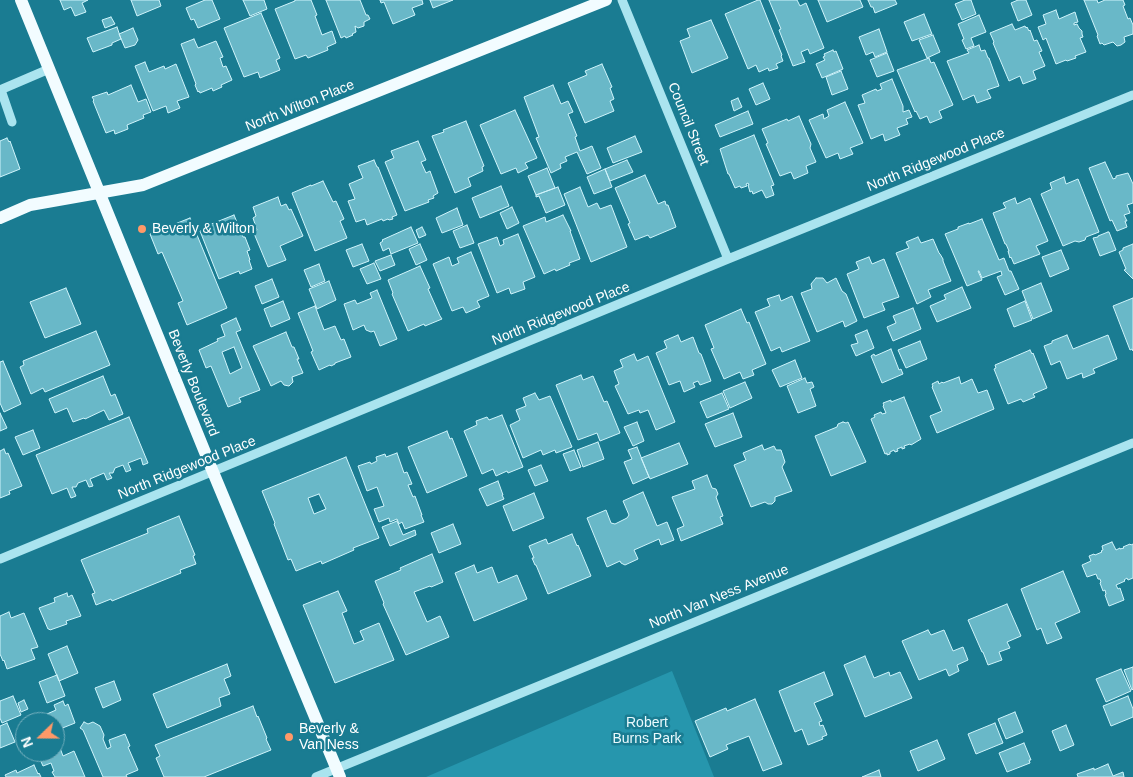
<!DOCTYPE html>
<style>
body{margin:0}
#map{position:relative;width:1133px;height:777px;overflow:hidden;background:#1a7c92;font-family:Arial,sans-serif}
canvas{display:block}
.north{position:absolute;left:15px;top:712px;width:50px;height:50px;box-sizing:border-box;background:#1a7c92;border:1px solid #76b0be;border-radius:50%;rotate:248deg;font-size:14px;font-weight:700;line-height:20px;text-align:center;color:#fff}
.north::after{content:'';display:block;margin:auto;width:18px;height:22px;background:#ff9968;clip-path:polygon(50% 0,100% 100%,50% 72%,0 100%)}
</style>
<div id="map">
<canvas width="1133" height="777"></canvas>
<div class="north">N</div>
</div>
<script>
const ctx = document.querySelector('canvas').getContext('2d');
ctx.lineJoin = 'round';
function paint(path, color) {
  ctx.fillStyle = color;
  ctx.fill(path, 'evenodd');
}
function toPath(rows) {
  const path = new Path2D();
  for (const r of rows) {
    path.moveTo(r[0], r[1]);
    for (let i = 2; i < r.length; i += 2) path.lineTo(r[i], r[i + 1]);
  }
  return path;
}
function strokePath(path, color, width, dash) {
  ctx.strokeStyle = color;
  ctx.lineWidth = width;
  ctx.lineCap = dash ? 'butt' : 'round';
  ctx.setLineDash(dash || []);
  ctx.stroke(path);
}
function write(font, color, halo, rows, align = 'center') {
  ctx.font = font + ' Arial,sans-serif';
  ctx.lineWidth = 5;
  ctx.setLineDash([]);
  ctx.textBaseline = 'middle';
  ctx.strokeStyle = halo;
  ctx.fillStyle = color;
  for (const [text, x, y, turn = 0] of rows) {
    ctx.save();
    ctx.translate(x, y);
    ctx.rotate((+turn || 0) * Math.PI / 180);
    ctx.textAlign = isNaN(turn) ? turn : align;
    if (halo) ctx.strokeText(text, 0, 0);
    ctx.fillText(text, 0, 0);
    ctx.restore();
  }
}
paint(toPath([
 [672,671,714,777,426,777]
]), '#2696ad');
const building = toPath([
 [60,0,88,0,82,3,86,12,75,16,71,7,64,10,60,0],
 [131,0,159,0,161,6,137,16,131,0],
 [205,0,212,0,220,19,198,28,194,19,191,20,186,8,205,0],
 [243,0,264,0,267,9,250,16,243,0],
 [295,0,311,0,317,15,315,16,322,35,332,31,336,43,327,47,328,50,308,58,306,55,295,59,275,9,295,1,295,0],
 [326,0,360,0,366,15,368,15,370,19,364,22,364,26,358,28,355,26,356,32,352,34,353,35,346,38,345,36,341,38,326,0],
 [380,0,422,0,423,4,412,8,415,15,393,24,384,2,381,3,380,0],
 [430,0,453,0,433,8,430,0],
 [758,0,760,0,782,55,781,56,783,61,776,64,778,68,769,71,768,68,759,72,756,65,748,69,725,14,758,0],
 [769,0,797,0,800,6,806,3,824,48,810,54,808,49,801,52,805,62,793,66,779,30,781,29,769,0],
 [818,0,860,0,863,7,827,22,818,0],
 [868,0,895,0,897,4,875,13,873,7,871,7,868,0],
 [965,0,971,0,976,14,962,20,955,4,965,0],
 [1018,0,1026,0,1032,15,1018,21,1011,3,1018,0],
 [1084,0,1097,0,1098,3,1105,0,1123,0,1125,5,1123,6,1128,19,1130,18,1133,25,1133,34,1124,37,1125,42,1121,45,1117,46,1113,42,1104,45,1102,43,1100,44,1097,36,1098,35,1084,0],
 [1056,10,1059,19,1075,12,1078,22,1074,23,1074,25,1077,24,1079,28,1082,31,1082,34,1083,37,1080,38,1086,52,1075,56,1076,58,1067,61,1066,60,1056,64,1046,38,1043,40,1038,27,1046,24,1043,15,1056,10],
 [261,13,280,58,276,60,280,70,260,78,258,72,244,77,224,28,261,13],
 [924,14,932,34,912,41,904,22,924,14],
 [979,15,986,32,971,38,974,46,966,49,962,40,964,39,958,24,979,15],
 [111,17,115,24,105,28,102,20,111,17],
 [711,20,728,58,692,73,680,41,690,37,687,29,711,20],
 [1012,24,1015,30,1025,26,1026,28,1027,27,1029,31,1030,30,1034,41,1037,40,1042,51,1039,52,1045,66,1033,71,1036,79,1023,84,1020,76,1009,81,993,43,994,42,990,33,1012,24],
 [117,27,121,39,112,43,112,45,93,52,87,38,117,27],
 [133,28,138,40,135,45,125,48,119,34,133,28],
 [879,29,887,52,875,57,873,52,866,55,859,37,879,29],
 [933,35,940,52,927,58,919,40,933,35],
 [194,39,198,48,216,41,223,57,220,58,223,67,226,66,232,80,221,85,222,87,213,91,212,88,200,93,199,91,198,92,195,85,196,84,181,44,194,39],
 [979,45,981,51,985,50,988,58,989,58,999,86,987,90,991,98,977,103,974,95,963,100,947,61,969,53,967,50,979,45],
 [833,50,834,52,836,51,843,69,822,78,816,64,825,60,823,57,825,56,824,54,833,50],
 [887,53,894,71,877,77,870,60,887,53],
 [929,58,931,63,934,62,953,105,939,111,942,118,930,123,927,116,920,119,916,111,915,112,897,70,929,58],
 [145,62,149,72,164,66,165,69,176,64,189,97,177,101,180,108,168,113,166,106,153,111,135,66,145,62],
 [602,64,612,87,610,88,614,99,610,101,614,111,585,123,568,83,587,75,585,71,602,64],
 [841,71,848,89,832,95,826,77,841,71],
 [892,79,903,106,903,112,909,110,912,117,906,119,908,124,897,128,900,135,885,141,883,134,871,139,858,105,865,103,862,95,876,89,877,91,882,89,880,84,892,79],
 [763,83,770,99,756,105,749,89,763,83],
 [131,85,138,102,146,99,151,112,143,115,144,118,127,125,128,129,115,134,114,130,106,133,93,101,94,100,92,97,107,92,108,95,131,85],
 [553,85,561,104,568,101,573,112,568,114,577,136,575,137,580,151,592,146,601,168,587,174,577,152,565,157,567,161,560,164,561,168,551,173,536,138,539,137,524,97,553,85],
 [738,98,742,107,734,111,731,101,738,98],
 [845,102,863,143,850,148,853,154,840,159,838,153,826,158,809,120,823,114,824,119,829,116,827,110,845,102],
 [515,110,537,158,525,163,528,168,518,173,516,168,501,174,480,125,515,110],
 [748,111,753,124,720,137,715,125,748,111],
 [799,116,811,144,810,148,816,162,806,166,808,173,794,179,791,172,780,176,766,144,768,143,762,129,787,119,788,121,799,116],
 [466,121,484,166,482,167,483,171,468,178,471,186,455,193,432,136,444,132,443,130,466,121],
 [754,135,774,185,771,186,774,195,766,198,762,190,753,194,752,191,750,192,748,185,749,185,748,183,746,184,747,186,741,188,740,186,735,188,729,174,728,174,720,149,754,135],
 [635,136,642,152,613,163,607,148,635,136],
 [7,138,9,142,10,141,20,169,0,177,0,141,7,138],
 [418,141,426,160,421,162,426,173,430,171,438,193,433,196,434,198,428,200,429,202,405,211,385,162,394,158,391,151,418,141],
 [374,160,377,167,378,167,397,215,392,217,393,219,389,220,388,219,383,221,382,219,367,225,365,219,356,222,348,201,355,199,349,184,363,178,358,166,374,160],
 [627,160,633,172,610,181,605,169,627,160],
 [1105,162,1113,179,1116,178,1116,176,1128,173,1133,184,1133,203,1127,205,1130,213,1124,215,1127,221,1125,221,1127,227,1117,231,1112,220,1110,221,1089,168,1105,162],
 [547,168,555,188,536,195,528,176,547,168],
 [605,169,612,187,594,194,587,177,605,169],
 [645,175,658,204,665,201,666,205,668,205,676,227,650,238,648,235,635,240,628,224,630,223,615,188,645,175],
 [1064,177,1066,184,1078,179,1099,232,1086,237,1085,240,1079,242,1075,241,1063,246,1041,194,1052,189,1050,183,1064,177],
 [323,181,333,202,336,201,344,219,340,221,347,238,315,251,292,193,311,185,311,186,323,181],
 [501,186,509,206,480,218,472,198,501,186],
 [558,187,565,205,546,213,539,196,536,197,536,195,558,187],
 [580,187,588,207,597,203,600,209,611,205,627,247,591,262,564,194,580,187],
 [278,197,281,206,286,204,289,210,291,209,303,236,280,246,286,260,268,267,253,231,257,230,253,218,256,216,253,207,278,197],
 [1015,198,1017,204,1030,198,1048,241,1036,246,1040,254,1014,264,1011,257,1010,258,1008,251,1009,251,1006,244,1005,244,993,213,1006,208,1003,203,1015,198],
 [512,207,519,223,507,229,500,213,512,207],
 [457,208,463,225,442,233,436,218,457,208],
 [234,215,243,237,245,237,250,250,247,251,250,260,249,260,252,269,240,274,239,271,219,279,200,231,210,227,209,225,234,215],
 [563,215,571,231,570,231,580,259,569,263,570,265,556,271,555,269,544,274,523,226,545,217,546,222,563,215],
 [190,218,227,308,187,325,178,303,183,301,162,252,158,254,150,234,190,218],
 [982,219,999,260,1004,258,1009,271,1011,271,1019,289,1005,295,997,277,1002,275,1001,271,982,278,979,271,978,271,982,280,967,286,945,234,958,229,958,227,969,223,969,224,982,219],
 [467,225,474,243,460,248,453,231,467,225],
 [411,227,418,243,391,254,389,248,383,251,380,243,383,241,382,240,411,227],
 [422,227,426,235,419,238,416,230,422,227],
 [1108,232,1109,232,1116,250,1100,256,1093,238,1098,237,1098,236,1108,232],
 [518,234,535,277,523,282,525,289,511,294,509,288,497,293,478,244,497,237,500,246,504,244,503,240,518,234],
 [918,237,921,243,933,239,939,253,940,254,943,259,943,261,951,281,928,290,931,297,917,304,896,253,909,248,906,242,918,237],
 [362,244,369,261,353,267,346,250,362,244],
 [420,244,427,260,416,265,409,249,420,244],
 [1133,244,1133,279,1124,270,1126,269,1119,252,1123,250,1123,248,1133,244],
 [1061,250,1069,269,1050,277,1042,257,1061,250],
 [471,252,489,296,477,301,480,307,466,313,463,307,452,311,433,264,449,257,452,266,459,263,457,258,471,252],
 [391,255,395,265,380,271,375,261,391,255],
 [869,257,872,264,884,259,899,297,882,303,885,310,864,318,847,274,859,269,856,262,869,257],
 [374,263,381,279,367,284,360,269,374,263],
 [319,264,325,281,311,287,304,270,319,264],
 [420,266,430,288,428,289,440,316,442,319,425,326,424,324,408,331,392,294,393,293,388,280,420,266],
 [816,278,823,278,827,283,836,278,842,291,846,294,857,321,845,327,843,321,817,332,801,293,812,289,811,284,816,278],
 [272,279,279,297,262,304,255,286,272,279],
 [329,281,336,300,317,309,309,289,329,281],
 [1041,283,1052,311,1033,319,1022,291,1041,283],
 [962,287,971,308,937,322,930,306,946,299,944,295,962,287],
 [66,288,81,324,45,338,30,302,66,288],
 [377,290,397,339,380,346,374,331,371,332,366,330,364,325,353,330,344,304,355,300,357,304,372,298,370,293,377,290],
 [779,295,781,301,792,296,810,341,782,352,780,347,771,351,755,312,770,306,767,299,779,295],
 [1133,298,1133,351,1132,349,1130,350,1113,306,1133,298],
 [283,301,290,319,271,327,264,309,283,301],
 [1025,301,1032,320,1014,327,1007,309,1025,301],
 [315,306,324,330,335,326,341,340,344,339,351,357,335,363,335,364,331,366,330,365,319,370,311,352,313,351,298,313,315,306],
 [913,308,921,329,893,341,887,327,896,323,893,316,913,308],
 [741,309,747,323,749,322,766,364,752,370,754,375,743,379,740,372,724,379,711,349,714,348,705,325,741,309],
 [236,318,241,330,236,332,260,390,239,398,241,402,228,407,211,366,206,368,199,350,218,341,217,339,225,336,221,325,236,318],
 [234,347,242,368,230,374,222,352,234,347],
 [867,330,874,348,856,356,851,345,858,343,855,335,867,330],
 [96,331,110,365,45,392,43,388,31,394,20,367,24,365,23,361,96,331],
 [286,332,292,347,294,347,299,359,297,359,303,373,292,377,293,382,289,386,284,385,281,381,271,386,253,346,286,332],
 [678,335,681,342,693,337,699,353,701,354,711,381,700,385,698,381,693,383,695,387,684,392,680,381,669,385,656,353,667,348,664,341,678,335],
 [1067,335,1073,349,1108,335,1117,359,1093,369,1095,373,1083,378,1082,373,1067,379,1060,361,1051,365,1044,346,1052,343,1052,341,1067,335],
 [920,341,927,359,906,368,898,350,920,341],
 [891,349,899,370,901,369,903,374,882,383,871,356,874,354,875,356,891,349],
 [1030,350,1032,354,1033,353,1047,388,1033,394,1035,397,1023,402,1021,399,1008,404,994,369,996,368,995,365,1030,350],
 [634,354,637,361,648,356,675,422,656,430,648,410,640,413,639,410,628,414,615,386,619,384,614,371,623,367,620,360,634,354],
 [795,360,802,378,780,387,772,370,795,360],
 [3,361,21,404,4,412,0,403,0,362,3,361],
 [581,375,583,380,593,376,604,402,607,401,620,433,600,441,597,433,578,440,556,385,581,375],
 [103,376,111,396,115,394,123,414,109,420,104,410,85,419,84,418,73,422,67,408,55,413,49,399,103,376],
 [959,377,961,384,972,379,978,393,987,390,994,409,937,433,930,416,942,411,932,387,933,386,932,384,938,381,939,384,942,382,943,383,959,377],
 [805,378,807,383,812,382,814,387,810,389,816,406,798,413,787,386,805,378],
 [745,382,752,398,730,408,723,391,745,382],
 [535,393,539,400,550,396,572,447,556,453,555,450,543,455,541,450,523,458,510,425,520,420,516,410,526,406,523,398,535,393],
 [722,393,729,409,707,418,700,402,722,393],
 [904,397,921,439,911,445,910,444,904,446,905,448,902,449,902,447,897,449,898,451,895,452,894,450,890,452,890,454,887,455,887,453,885,454,871,419,875,417,874,415,881,412,882,414,886,413,883,406,884,405,883,403,891,400,891,402,904,397],
 [0,413,7,428,0,431,0,413],
 [733,413,742,437,715,447,705,424,733,413],
 [502,415,523,467,508,473,507,471,496,476,493,469,482,474,464,431,477,425,476,421,487,417,489,420,502,415],
 [129,417,148,463,143,465,141,458,128,463,131,470,126,472,123,465,115,468,113,473,109,473,112,478,107,480,104,473,90,479,93,486,89,487,86,480,78,483,76,487,72,487,76,496,71,498,67,488,52,494,36,455,129,417],
 [637,422,644,441,633,446,624,427,637,422],
 [843,422,846,423,848,422,866,462,831,476,815,436,837,427,838,424,843,422],
 [33,430,40,448,23,455,15,437,33,430],
 [447,431,450,439,452,438,467,476,427,493,408,447,447,431],
 [598,442,604,459,583,467,577,450,598,442],
 [679,443,688,464,650,479,641,458,679,443],
 [762,445,764,450,774,446,776,450,781,450,785,462,782,467,792,491,775,497,775,501,772,504,768,504,765,502,751,507,734,465,746,460,743,453,762,445],
 [637,447,649,477,633,484,624,462,632,459,628,450,637,447],
 [4,449,6,454,8,453,22,486,9,491,10,494,0,498,0,451,4,449],
 [574,450,581,467,570,471,563,454,574,450],
 [397,453,404,473,407,472,412,484,408,485,413,497,415,496,422,515,421,515,424,522,405,529,402,522,399,524,397,519,390,522,389,518,379,522,374,509,384,506,377,487,367,491,358,466,370,462,371,464,377,461,376,457,385,454,386,457,397,453],
 [346,457,379,538,353,548,354,550,322,564,321,561,296,571,291,559,288,560,274,524,275,523,262,491,346,457],
 [319,494,326,509,314,514,308,498,319,494],
 [541,465,548,481,535,486,528,470,541,465],
 [707,475,712,488,716,489,718,494,716,497,723,516,720,517,723,524,681,541,677,529,684,526,672,497,695,489,692,481,707,475],
 [498,481,503,495,502,495,504,499,487,506,479,489,498,481],
 [643,492,657,526,667,522,674,540,661,545,659,539,634,550,638,559,625,565,621,563,620,561,607,567,587,518,606,510,611,523,615,524,627,518,629,515,623,501,643,492],
 [534,493,544,518,513,531,503,506,534,493],
 [179,516,195,555,193,556,196,564,180,570,181,573,112,601,111,599,96,605,92,594,95,593,81,560,148,533,147,529,179,516],
 [397,521,403,535,415,530,416,535,390,546,382,527,397,521],
 [453,524,461,544,439,553,431,533,453,524],
 [572,534,577,546,578,545,591,576,548,594,536,565,535,565,532,558,534,558,529,546,546,539,548,544,572,534],
 [1112,542,1116,550,1120,548,1120,549,1124,548,1123,547,1130,544,1131,545,1133,544,1133,578,1128,580,1127,578,1124,580,1125,581,1116,585,1118,589,1120,588,1124,600,1109,606,1105,595,1106,594,1105,590,1103,591,1100,583,1101,582,1100,579,1098,579,1096,574,1087,577,1082,565,1091,561,1089,556,1094,554,1095,555,1102,552,1101,551,1103,550,1102,546,1112,542],
 [432,554,443,582,431,587,430,586,414,592,427,622,440,616,449,637,406,655,383,604,384,603,375,581,401,570,400,568,432,554],
 [474,565,477,573,492,567,498,583,517,575,527,599,474,621,455,573,474,565],
 [1063,571,1080,612,1055,623,1062,638,1047,644,1041,628,1037,630,1021,589,1063,571],
 [338,591,347,611,342,613,354,644,364,640,360,631,379,623,394,660,335,683,303,605,338,591],
 [67,593,68,597,72,595,81,616,66,621,67,624,50,630,49,629,48,629,39,608,55,602,54,598,67,593],
 [1007,604,1021,636,1007,642,1010,648,999,652,1002,660,988,665,983,652,982,652,968,620,1007,604],
 [9,612,11,618,24,613,38,647,31,649,35,659,7,669,4,660,3,661,0,654,0,616,9,612],
 [928,630,931,635,944,630,953,651,963,647,968,660,957,665,959,671,949,676,946,669,919,680,902,641,928,630],
 [67,646,78,673,59,681,48,654,67,646],
 [865,656,874,678,889,672,890,676,900,672,912,698,865,717,844,665,865,656],
 [227,664,231,676,224,679,230,694,219,698,221,706,167,728,153,694,227,664],
 [1133,667,1133,689,1132,690,1124,670,1133,667],
 [1121,669,1131,691,1106,702,1096,679,1121,669],
 [824,672,833,695,814,703,822,721,819,722,820,726,823,725,827,735,822,737,823,739,808,745,802,729,795,732,779,691,824,672],
 [57,675,65,696,47,703,39,682,57,675],
 [114,681,121,700,103,708,95,688,114,681],
 [13,696,21,715,2,723,0,718,0,701,13,696],
 [1128,696,1133,709,1133,717,1111,726,1103,706,1128,696],
 [755,699,782,764,763,771,749,736,726,745,728,749,710,757,695,721,726,708,727,711,755,699],
 [24,700,28,709,21,712,18,703,24,700],
 [63,701,65,706,68,704,75,723,55,731,55,722,51,722,47,714,56,710,54,705,63,701],
 [253,706,257,717,258,716,267,738,266,739,271,750,204,777,164,777,156,758,160,756,155,745,253,706],
 [1015,712,1023,732,1006,739,998,719,1015,712],
 [84,722,88,724,93,722,100,726,104,735,103,739,107,749,111,747,109,740,125,734,130,746,128,747,138,770,126,775,127,777,103,777,83,730,80,728,84,722],
 [7,723,15,742,0,748,0,726,7,723],
 [995,723,1003,743,976,754,968,734,995,723],
 [1066,725,1074,745,1060,751,1052,731,1066,725],
 [937,740,945,759,918,771,910,751,937,740],
 [1024,743,1031,760,1029,760,1030,763,1007,772,999,753,1024,743],
 [60,748,63,756,74,751,85,777,55,777,52,772,54,771,51,763,43,766,39,757,52,752,55,752,55,751,60,748],
 [1108,764,1113,776,1123,772,1124,777,1078,777,1077,774,1094,768,1094,770,1108,764],
 [34,765,38,774,39,773,41,777,6,777,5,775,16,770,17,773,34,765],
 [879,770,881,777,862,777,879,770]
]);
paint(building, '#69b8c8');
strokePath(building, '#d0f4fb', 1);
strokePath(toPath([
 [622,0,728,259],
 [0,90,49,69],
 [1,90,12,122],
 [0,559,728,259,1133,95],
 [316,777,1133,443]
]), '#aae4ef', 9);
strokePath(toPath([
 [21,0,213,472,340,777],
 [0,218,30,205,143,185,606,0]
]), '#f2fcff', 12);
for (const [x, y, r, color] of [
 [142,229,5,"#ff9968"],
 [289,737,5,"#ff9968"]
]) {
  const dot = new Path2D();
  dot.arc(x, y, r, 0, 2 * Math.PI);
  ctx.fillStyle = color;
  ctx.fill(dot);
  strokePath(dot, '#1a7c92', 2);
}
write('14px', '#fff', '#1a7c92', [
 ["North Wilton Place",300,106,-22],
 ["Council Street",688,124,68],
 ["North Ridgewood Place",936,160,-22],
 ["North Ridgewood Place",561,314,-22],
 ["Beverly Boulevard",193,383,68],
 ["North Ridgewood Place",187,468,-22],
 ["North Van Ness Avenue",719,597,-22]
]);
write('14px', '#fff', '#1a7c92', [
 ["Beverly & Wilton",152,229],
 ["Beverly &",299,729],
 ["Van Ness",299,745]
], 'left');
write('14px', '#eafafd', '#1a7c92', [
 ["Robert",647,723],
 ["Burns Park",647,739]
]);
</script>
